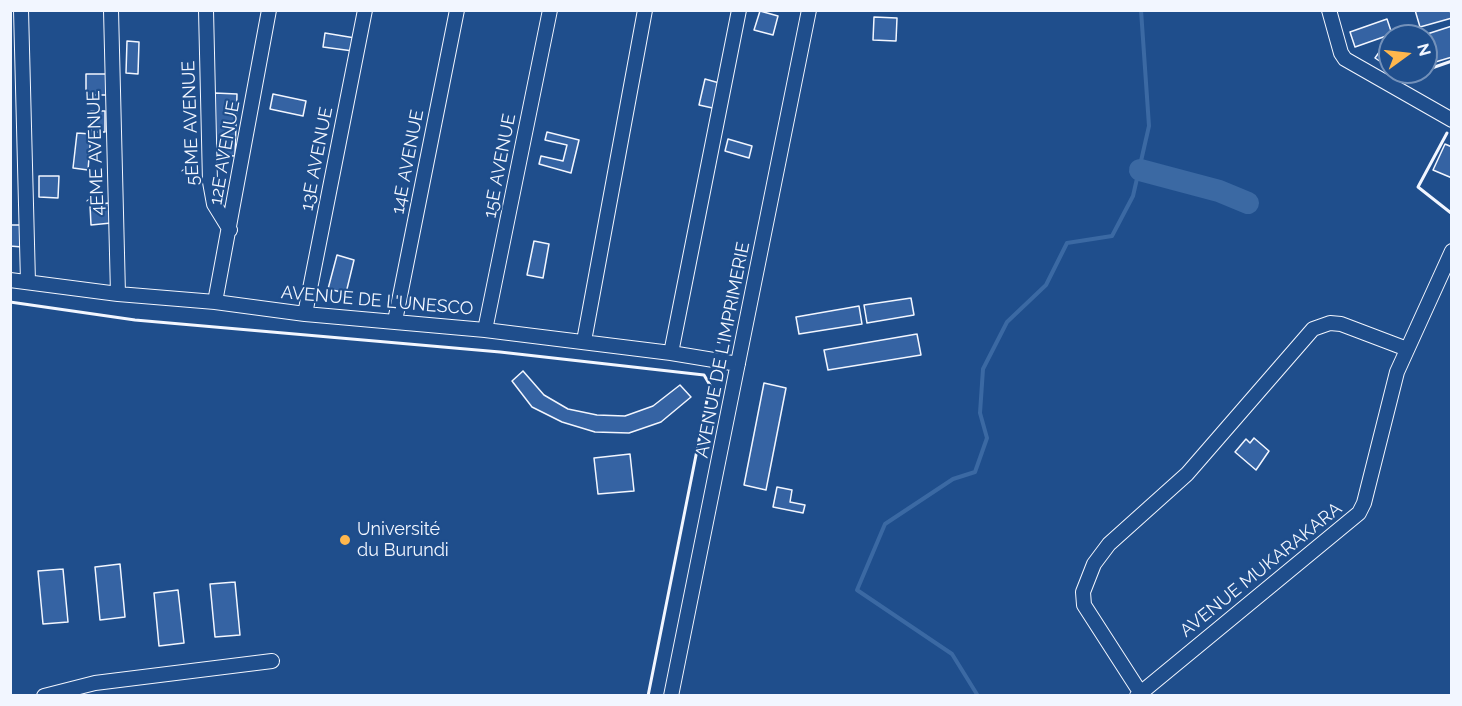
<!DOCTYPE html>
<meta charset="utf-8">
<style>
body{margin:0}
#map{position:relative;width:1462px;height:706px;overflow:hidden;background:#1f4e8c;font-family:Raleway,sans-serif}
canvas{display:block}
.frame{position:absolute;inset:0;border:12px solid #f2f6ff;pointer-events:none}
.north{position:absolute;left:1378px;top:24px;width:60px;height:60px;box-sizing:border-box;background:#1f4e8c;border:2px solid #7391ba;border-radius:50%;rotate:75deg;font-size:16px;font-weight:700;line-height:24px;text-align:center;color:#f2f6ff}
.north::after{content:'';display:block;margin:auto;width:21px;height:27px;background:#ffb74d;clip-path:polygon(50% 0,100% 100%,50% 72%,0 100%)}
</style>
<div id="map">
<canvas width="1462" height="706"></canvas>
<div class="frame"></div>
<div class="north">N</div>
</div>
<script>
const ctx = document.querySelector('canvas').getContext('2d');
ctx.lineJoin = 'round';
function toPath(rows) {
  const path = new Path2D();
  for (const r of rows) {
    path.moveTo(r[0], r[1]);
    for (let i = 2; i < r.length; i += 2) path.lineTo(r[i], r[i + 1]);
  }
  return path;
}
function strokePath(path, color, width, dash) {
  ctx.strokeStyle = color;
  ctx.lineWidth = width;
  ctx.lineCap = dash ? 'butt' : 'round';
  ctx.setLineDash(dash || []);
  ctx.stroke(path);
}
function paint(path, color) {
  ctx.fillStyle = color;
  ctx.fill(path, 'evenodd');
}
function write(font, color, halo, rows, align = 'center') {
  ctx.font = font + ' Raleway,sans-serif';
  ctx.lineWidth = 4.5;
  ctx.setLineDash([]);
  ctx.textBaseline = 'middle';
  ctx.strokeStyle = halo;
  ctx.fillStyle = color;
  for (const [text, x, y, turn = 0] of rows) {
    ctx.save();
    ctx.translate(x, y);
    ctx.rotate((+turn || 0) * Math.PI / 180);
    ctx.textAlign = isNaN(turn) ? turn : align;
    if (halo) ctx.strokeText(text, 0, 0);
    ctx.fillText(text, 0, 0);
    ctx.restore();
  }
}
strokePath(toPath([
 [978,696,952,654,857,590,885,524,953,479,975,472,987,438,980,413,983,369,1007,322,1046,285,1067,243,1112,236,1133,196,1149,126,1141,10]
]), '#3b69a3', 4);
strokePath(toPath([
 [1140,170,1219,191,1248,203]
]), '#3b69a3', 22);
const building = toPath([
 [1415,10,1450,10,1452,18,1420,27,1415,10],
 [760,11,778,16,773,35,754,30,760,11],
 [874,17,897,18,896,41,873,40,874,17],
 [1387,19,1392,34,1355,47,1350,32,1387,19],
 [1452,26,1452,57,1432,63,1426,36,1424,35,1452,26],
 [325,33,355,38,353,51,323,47,325,33],
 [1390,37,1390,68,1375,58,1390,37],
 [127,41,139,42,138,74,126,73,127,41],
 [86,74,107,74,107,95,86,95,86,74],
 [705,79,723,84,717,109,699,105,705,79],
 [215,93,237,94,235,156,213,155,215,93],
 [273,94,306,101,303,116,270,109,273,94],
 [91,111,105,111,105,132,91,132,91,111],
 [547,132,579,140,571,173,539,164,541,156,563,161,567,145,545,140,547,132],
 [77,133,91,134,88,170,73,168,77,133],
 [728,139,752,146,749,158,725,151,728,139],
 [1445,144,1452,147,1452,178,1433,170,1445,144],
 [39,176,59,176,58,198,39,197,39,176],
 [109,203,111,223,91,225,90,205,109,203],
 [10,225,23,225,22,247,10,246,10,225],
 [534,241,549,244,543,278,527,275,534,241],
 [337,255,354,260,346,293,328,289,337,255],
 [911,298,914,315,867,323,864,305,911,298],
 [859,306,862,324,799,334,796,317,859,306],
 [917,334,921,355,828,370,824,350,917,334],
 [523,371,544,395,568,409,597,415,625,416,653,406,680,385,691,397,661,422,629,433,595,432,562,422,532,407,512,381,523,371],
 [764,383,786,388,766,490,744,485,764,383],
 [1254,438,1269,451,1256,470,1235,452,1246,439,1250,443,1254,438],
 [630,454,634,491,598,494,594,458,630,454],
 [777,487,792,490,790,502,805,505,803,513,773,507,777,487],
 [120,564,125,617,100,620,95,567,120,564],
 [63,569,68,622,43,624,38,571,63,569],
 [235,582,240,635,215,637,210,584,235,582],
 [178,590,184,643,159,646,154,593,178,590]
]);
paint(building, '#3563a3');
strokePath(building, '#f2f6ff', 1.5);
const minor = toPath([
 [21,10,28,282],
 [111,10,118,294],
 [206,10,210,182,214,204,230,230],
 [1329,10,1341,53,1345,59,1452,120],
 [10,280,118,294,215,302,305,314,485,330,671,353,738,364],
 [215,302,269,10],
 [305,314,365,10],
 [395,321,457,10],
 [485,330,550,10],
 [584,341,645,10],
 [671,353,739,10],
 [1140,692,1084,605,1083,592,1094,564,1109,544,1187,474,1313,329,1330,323,1341,324,1407,349],
 [44,696,95,683,272,661],
 [671,696,809,10],
 [1137,696,1359,513,1364,503,1397,372,1452,251]
]);
strokePath(minor, '#f2f6ff', 16);
strokePath(minor, '#1f4e8c', 14);
strokePath(toPath([
 [1426,70,1452,61],
 [1447,133,1418,187,1451,213,1452,211],
 [10,302,135,320,500,352,704,375,710,385,648,696]
]), '#f2f6ff', 3);
for (const [x, y, r, color] of [
 [345,540,6,"#ffb74d"]
]) {
  const dot = new Path2D();
  dot.arc(x, y, r, 0, 2 * Math.PI);
  ctx.fillStyle = color;
  ctx.fill(dot);
  strokePath(dot, '#1f4e8c', 2);
}
write('18px', '#f2f6ff', '#1f4e8c', [
 ["5ÈME AVENUE",191,123,-92],
 ["4ÈME AVENUE",96,153,-92],
 ["12E AVENUE",225,153,-80],
 ["13E AVENUE",317,159,-79],
 ["14E AVENUE",408,162,-79],
 ["15E AVENUE",500,166,-79],
 ["AVENUE DE L'UNESCO",377,301,5],
 ["AVENUE DE L'IMPRIMERIE",723,350,-79],
 ["AVENUE MUKARAKARA",1261,570,-39]
]);
write('18px', '#f2f6ff', '#1f4e8c', [
 ["Université",357,530],
 ["du Burundi",357,551]
], 'left');
</script>
